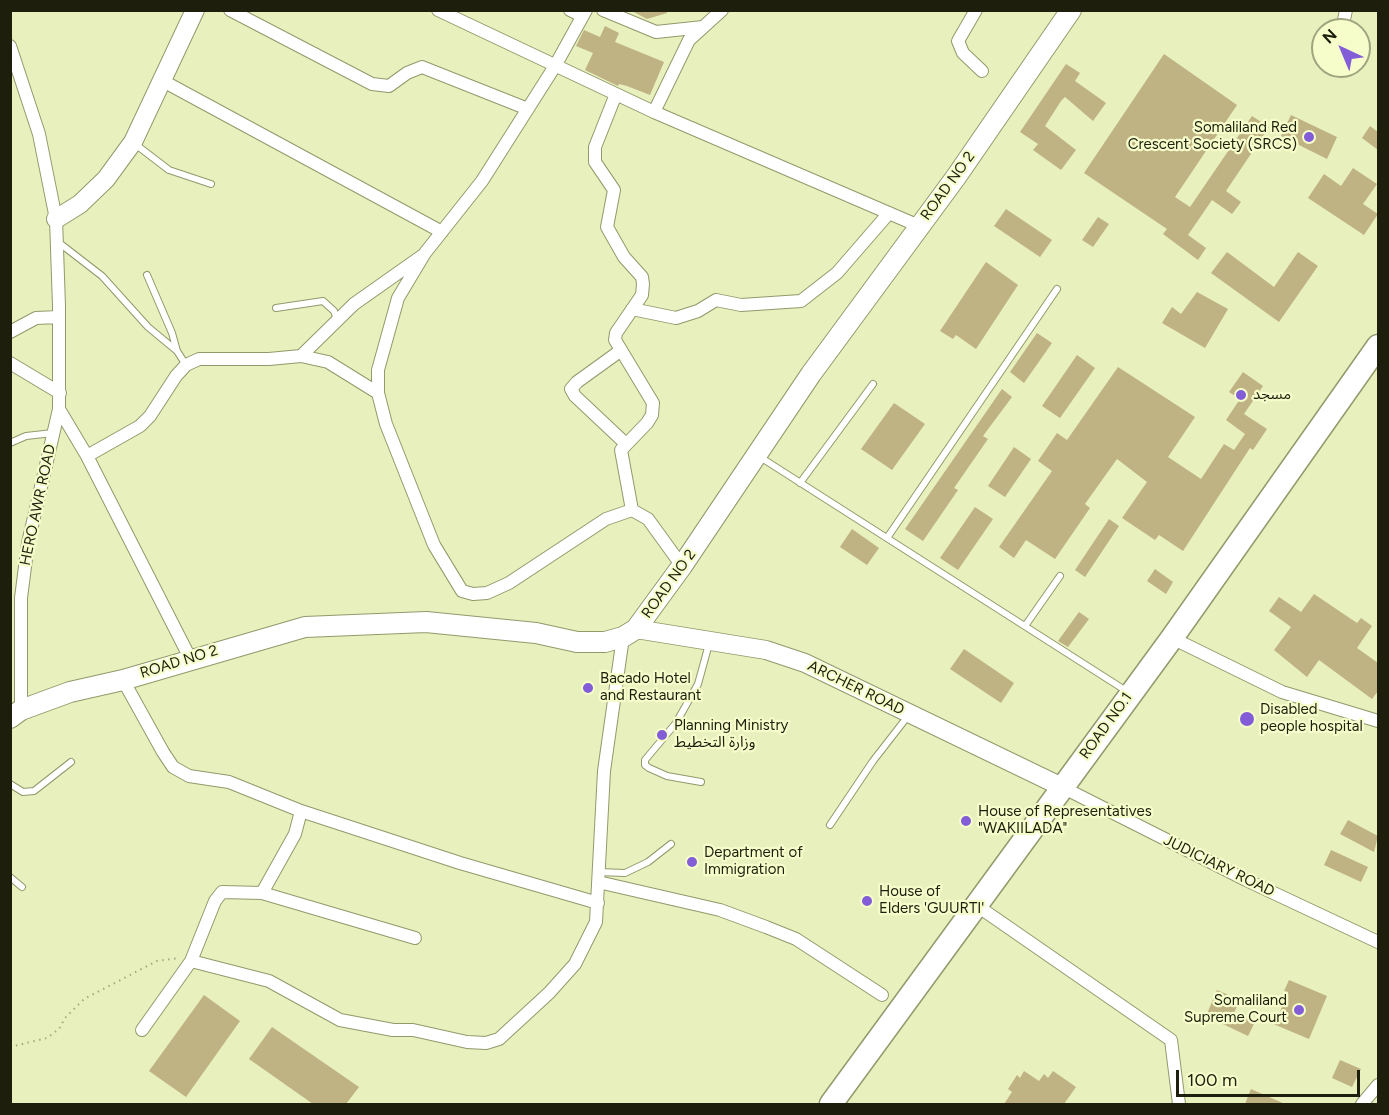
<!DOCTYPE html>
<meta charset="utf-8">
<style>
body{margin:0}
#map{position:relative;width:1389px;height:1115px;overflow:hidden;background:#e8f0be;font-family:Figtree,sans-serif}
canvas{display:block}
.frame{position:absolute;inset:0;border:12px solid #1d1f0c;pointer-events:none}
.north{position:absolute;left:1311px;top:18px;width:60px;height:60px;box-sizing:border-box;background:#f6fdcb;border:2px solid #9fa47f;border-radius:50%;rotate:316deg;font-size:16px;font-weight:700;line-height:24px;text-align:center;color:#1d1f0c}
.north::after{content:'';display:block;margin:auto;width:21px;height:27px;background:#835dd7;clip-path:polygon(50% 0,100% 100%,50% 72%,0 100%)}
.scale{position:absolute;left:1176px;top:1070px;width:184px;height:27px;box-sizing:border-box;border:3px solid #1d1f0c;border-top:0;padding-left:8px;font-size:18px;line-height:21px;white-space:nowrap;color:#1d1f0c;-webkit-text-stroke:4px #f6fdcb;paint-order:stroke}
</style>
<div id="map">
<canvas width="1389" height="1115"></canvas>
<div class="frame"></div>
<div class="north">N</div>
<div class="scale">100 m</div>
</div>
<script>
const ctx = document.querySelector('canvas').getContext('2d');
ctx.lineJoin = 'round';
function paint(path, color) {
  ctx.fillStyle = color;
  ctx.fill(path, 'evenodd');
}
function toPath(rows) {
  const path = new Path2D();
  for (const r of rows) {
    path.moveTo(r[0], r[1]);
    for (let i = 2; i < r.length; i += 2) path.lineTo(r[i], r[i + 1]);
  }
  return path;
}
function strokePath(path, color, width, dash) {
  ctx.strokeStyle = color;
  ctx.lineWidth = width;
  ctx.lineCap = dash ? 'butt' : 'round';
  ctx.setLineDash(dash || []);
  ctx.stroke(path);
}
function write(font, color, halo, rows, align = 'center') {
  ctx.font = font + ' Figtree,"Noto Sans Arabic",sans-serif';
  ctx.lineWidth = 4.5;
  ctx.setLineDash([]);
  ctx.textBaseline = 'middle';
  ctx.strokeStyle = halo;
  ctx.fillStyle = color;
  for (const [text, x, y, turn = 0] of rows) {
    ctx.save();
    ctx.translate(x, y);
    ctx.rotate((+turn || 0) * Math.PI / 180);
    ctx.textAlign = isNaN(turn) ? turn : align;
    if (halo) ctx.strokeText(text, 0, 0);
    ctx.fillText(text, 0, 0);
    ctx.restore();
  }
}
paint(toPath([
 [630,10,667,10,667,13,647,19],
 [605,26,619,33,615,42,664,62,650,95,627,86,619,84,618,86,585,70,593,53,576,46,584,30,600,37],
 [1164,54,1237,105,1175,197,1190,207,1252,116,1269,127,1226,191,1241,202,1232,214,1212,200,1188,235,1206,248,1198,260,1163,234,1167,229,1084,173],
 [1066,64,1080,73,1075,81,1106,103,1093,121,1065,97,1061,101,1045,126,1076,150,1061,170,1033,150,1038,144,1020,132],
 [1291,115,1337,137,1327,159,1281,136],
 [1370,126,1378,132,1378,150,1362,138],
 [1353,168,1377,184,1363,204,1378,214,1364,235,1308,198,1324,174,1341,186],
 [1006,209,1052,240,1040,257,994,226],
 [1098,217,1109,224,1093,247,1082,240],
 [1227,252,1274,287,1298,252,1318,266,1279,322,1211,273],
 [986,262,1018,285,976,349,956,335,953,339,940,331],
 [1197,292,1228,309,1205,348,1162,323,1172,307,1181,314],
 [1037,333,1052,343,1024,383,1010,372],
 [1077,355,1095,368,1060,418,1042,406],
 [1118,367,1195,417,1168,457,1201,479,1224,444,1234,450,1245,434,1226,420,1240,399,1229,392,1243,372,1263,386,1244,414,1267,429,1253,450,1250,448,1183,551,1159,535,1155,540,1122,518,1147,482,1117,459,1085,504,1090,508,1055,559,1026,540,1014,558,999,547,1052,471,1038,461,1057,433,1067,440],
 [1002,389,1012,397,983,436,988,439,954,488,958,490,923,541,905,529],
 [894,403,925,424,892,470,861,449],
 [1014,447,1031,459,1005,497,988,486],
 [975,507,993,519,958,570,940,558],
 [1109,519,1119,526,1085,577,1075,570],
 [852,529,879,548,867,565,840,547],
 [1155,569,1173,582,1166,594,1147,581],
 [1314,594,1357,623,1361,618,1372,626,1357,648,1378,663,1378,691,1372,699,1319,660,1307,677,1274,650,1291,627,1269,611,1279,597,1301,612],
 [1079,612,1089,619,1068,647,1058,641],
 [964,649,1014,683,1001,703,950,669],
 [1348,820,1378,836,1374,852,1340,834],
 [1331,850,1368,867,1361,882,1324,865],
 [1289,980,1327,996,1309,1039,1271,1023,1275,1012,1279,1014,1288,992,1284,991],
 [1217,990,1240,1000,1234,1013,1255,1022,1248,1036,1206,1016],
 [204,995,240,1021,186,1097,149,1071],
 [272,1027,359,1087,346,1104,313,1104,249,1059],
 [1340,1060,1361,1069,1352,1087,1332,1078],
 [1024,1071,1039,1081,1044,1074,1048,1078,1053,1071,1076,1087,1064,1104,1004,1104,1012,1092,1008,1089,1017,1075,1020,1078],
 [1251,1089,1285,1104,1245,1104]
]), '#bfb283');
const lane = toPath([
 [135,144,169,170,211,184],
 [58,242,102,276,148,327,177,351],
 [147,275,172,333,177,351,186,365],
 [276,308,323,301,334,311,337,319],
 [10,443,26,436,53,433],
 [760,457,1128,692],
 [800,483,873,384],
 [887,538,1057,289],
 [1025,626,1060,576],
 [701,782,667,776,649,768,645,765,645,760,676,723,698,684,709,644],
 [10,784,23,792,34,791,71,762],
 [830,825,873,761,908,716],
 [599,872,625,873,648,862,671,844],
 [10,877,22,887]
]);
const street = toPath([
 [230,10,372,84,389,86,407,73,422,67,528,109],
 [438,10,654,112,919,226],
 [570,10,582,16],
 [586,10,555,66,482,181,425,253,398,298,378,370,378,393,386,424,434,545,462,591,473,594,487,593,509,583,606,519,632,510,648,519,682,566],
 [603,10,656,32,703,27],
 [976,10,958,41,963,53,982,71],
 [1343,25,1346,10],
 [10,46,39,134,56,219,59,306,59,409,28,543,21,598,21,710],
 [163,81,442,232],
 [616,94,595,147,595,162,614,190,607,227,624,257,642,277,643,284,642,295,616,333,615,340,653,403,652,415,647,423,621,450,632,510],
 [654,112,689,40,722,10],
 [632,309,676,318,698,311,716,300,741,305,801,301,837,273,889,213],
 [10,332,36,318,59,317],
 [620,351,577,382,571,389,575,396,626,444],
 [301,356,354,304,422,256],
 [10,363,60,393],
 [59,409,87,456,190,658],
 [87,456,140,426,150,416,176,376,186,365,199,359,269,359,301,356,328,362,378,393],
 [1172,638,1282,692,1378,721],
 [123,680,163,752,173,767,189,776,229,782,301,811,460,863,598,903],
 [1062,787,1246,880,1378,942],
 [598,882,720,910,766,927,796,939,882,995],
 [262,893,295,834,301,811],
 [976,905,1171,1040,1179,1104],
 [191,961,269,981,340,1020,393,1030,413,1030,467,1042,486,1043,499,1039,549,993,575,964,596,922,604,771,623,637],
 [142,1030,191,961,215,901,222,892,262,893,415,938],
 [1362,1104,1378,1085]
]);
const secondary = toPath([
 [56,219,80,204,106,179,133,142,195,10],
 [636,629,766,650,805,663,1062,787]
]);
const primary = toPath([
 [10,718,21,710,70,692,123,680,305,627,426,622,536,633,577,642,605,642,623,637,636,629,682,566,811,374,956,177,1071,10]
]);
const highway = toPath([
 [831,1104,1172,638,1378,346]
]);
strokePath(lane, '#93996b', 8);
strokePath(street, '#93996b', 14);
strokePath(secondary, '#93996b', 20);
strokePath(primary, '#93996b', 22);
strokePath(highway, '#93996b', 25);
strokePath(toPath([
 [10,1047,47,1038,59,1029,65,1018,84,999,157,961,180,958]
]), '#a4aa83', 2, [1.5, 4.5]);
strokePath(lane, '#fff', 6);
strokePath(street, '#fff', 12);
strokePath(secondary, '#fff', 18);
strokePath(primary, '#fff', 20);
strokePath(highway, '#fff', 22);
for (const [x, y, r, color] of [
 [1309,137,6,"#835dd7"],
 [1241,395,6,"#835dd7"],
 [588,688,6,"#835dd7"],
 [1247,719,8,"#835dd7"],
 [662,735,6,"#835dd7"],
 [966,821,6,"#835dd7"],
 [692,862,6,"#835dd7"],
 [867,901,6,"#835dd7"],
 [1299,1010,6,"#835dd7"]
]) {
  const dot = new Path2D();
  dot.arc(x, y, r, 0, 2 * Math.PI);
  ctx.fillStyle = color;
  ctx.fill(dot);
  strokePath(dot, '#f6fdcb', 2);
}
write('15px', '#1d1f0c', '#f6fdcb', [
 ["Somaliland Red",1297,128,"right"],
 ["Crescent Society (SRCS)",1297,145,"right"],
 ["مسجد",1253,395],
 ["Bacado Hotel",600,679],
 ["and Restaurant",600,696],
 ["Disabled",1260,710],
 ["people hospital",1260,727],
 ["Planning Ministry",674,726],
 ["وزارة التخطيط",674,743],
 ["House of Representatives",978,812],
 ["\"WAKIILADA\"",978,829],
 ["Department of",704,853],
 ["Immigration",704,870],
 ["House of",879,892],
 ["Elders 'GUURTI'",879,909],
 ["Somaliland",1287,1001,"right"],
 ["Supreme Court",1287,1018,"right"]
], 'left');
write('15px', '#1d1f0c', '#f6fdcb', [
 ["ROAD NO 2",948,186,-54],
 ["HERO AWR ROAD",38,505,-78],
 ["ROAD NO 2",669,584,-54],
 ["ROAD NO 2",179,662,-17],
 ["ARCHER ROAD",856,688,26],
 ["ROAD NO.1",1106,726,-54],
 ["JUDICIARY ROAD",1219,866,26]
]);
</script>
